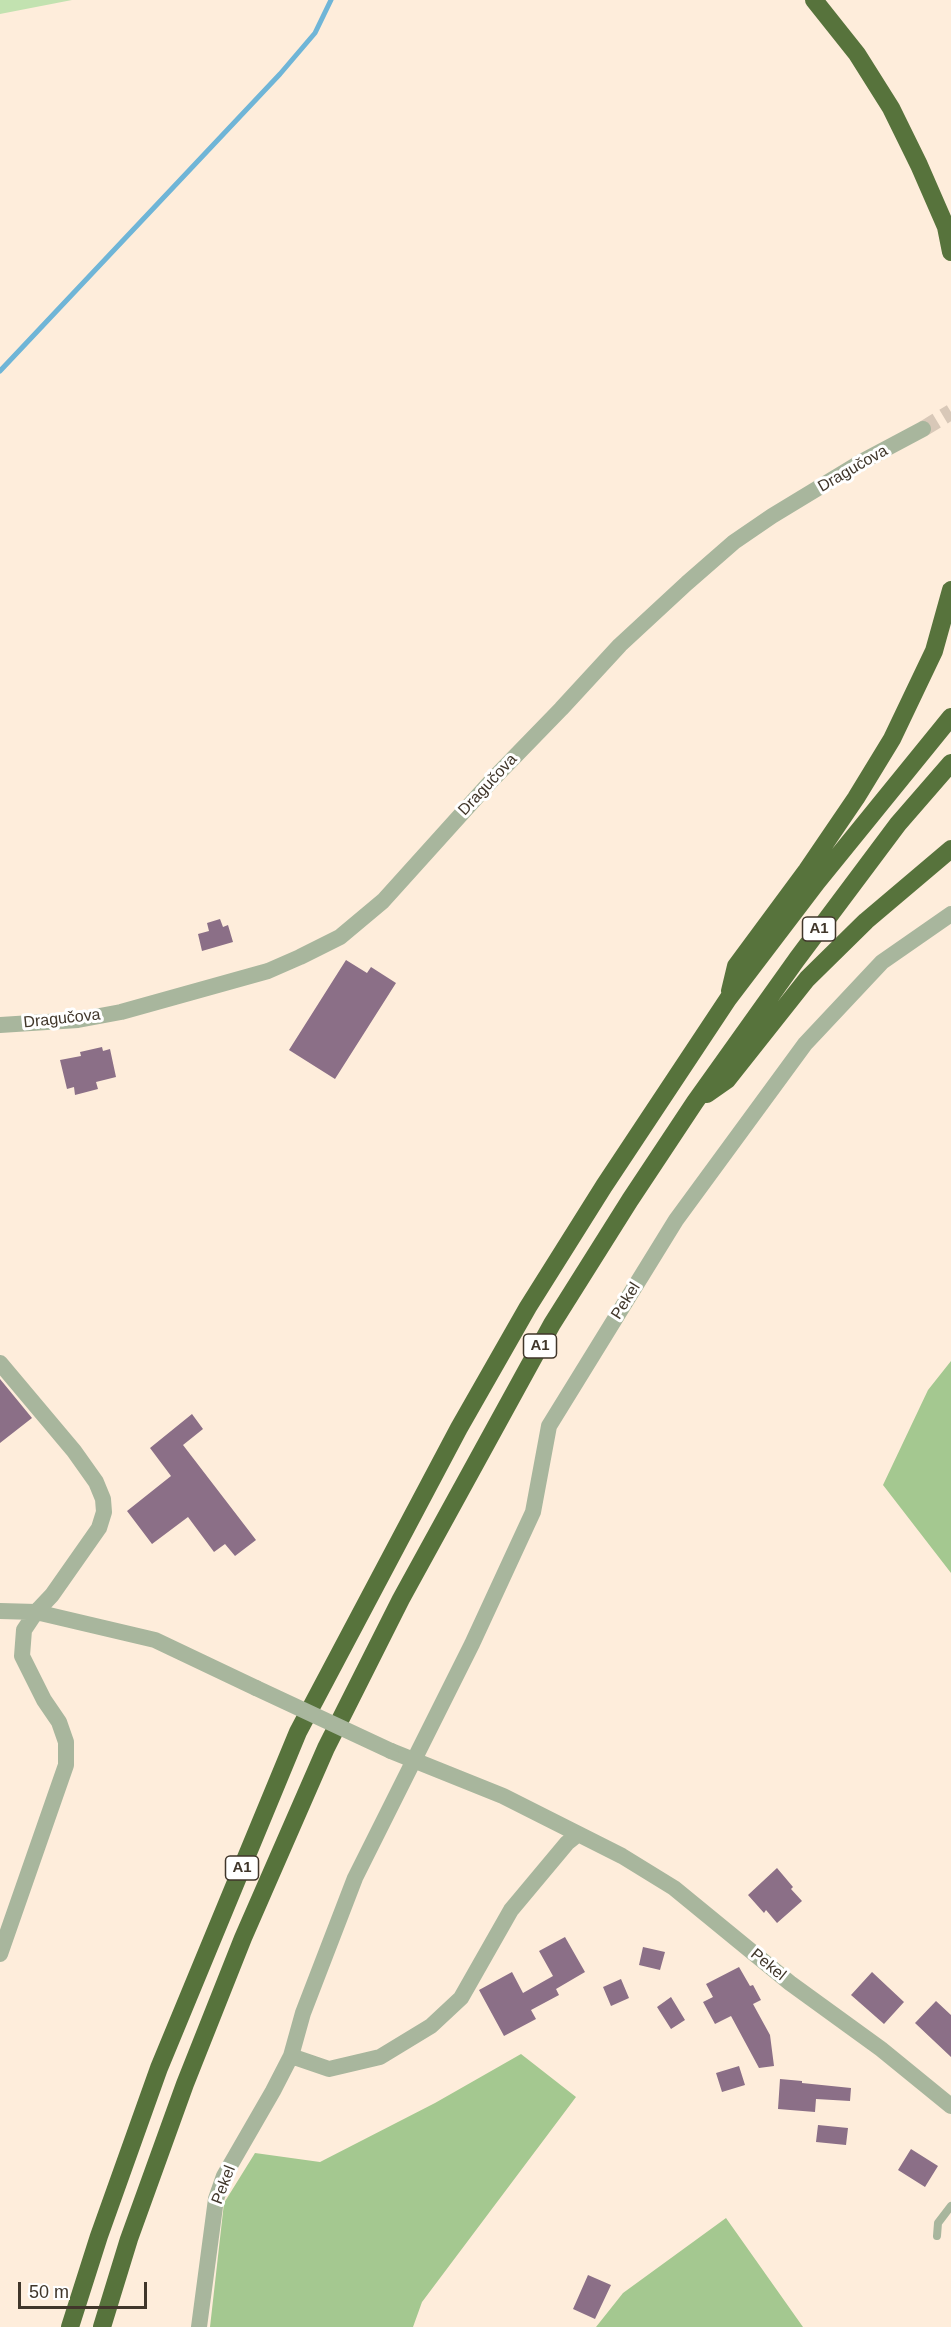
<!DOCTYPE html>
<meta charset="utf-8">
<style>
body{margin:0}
#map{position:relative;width:951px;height:2327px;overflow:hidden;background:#feeddb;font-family:Arial,sans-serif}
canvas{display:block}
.scale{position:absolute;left:18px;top:2282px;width:129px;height:27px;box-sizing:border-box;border:3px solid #40362a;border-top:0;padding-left:8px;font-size:18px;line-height:21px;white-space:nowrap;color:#40362a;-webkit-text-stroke:4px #fff;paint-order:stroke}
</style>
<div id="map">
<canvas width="951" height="2327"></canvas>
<div class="scale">50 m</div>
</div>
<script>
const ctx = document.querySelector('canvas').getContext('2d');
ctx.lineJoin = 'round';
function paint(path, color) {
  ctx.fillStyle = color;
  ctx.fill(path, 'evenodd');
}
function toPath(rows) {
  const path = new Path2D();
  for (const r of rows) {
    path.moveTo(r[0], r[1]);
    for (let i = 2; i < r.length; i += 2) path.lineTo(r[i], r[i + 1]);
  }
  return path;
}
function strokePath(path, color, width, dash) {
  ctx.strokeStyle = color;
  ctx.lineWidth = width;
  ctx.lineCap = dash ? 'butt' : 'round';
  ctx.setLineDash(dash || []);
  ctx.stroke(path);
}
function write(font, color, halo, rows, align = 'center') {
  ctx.font = font + ' Arial,sans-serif';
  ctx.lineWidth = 6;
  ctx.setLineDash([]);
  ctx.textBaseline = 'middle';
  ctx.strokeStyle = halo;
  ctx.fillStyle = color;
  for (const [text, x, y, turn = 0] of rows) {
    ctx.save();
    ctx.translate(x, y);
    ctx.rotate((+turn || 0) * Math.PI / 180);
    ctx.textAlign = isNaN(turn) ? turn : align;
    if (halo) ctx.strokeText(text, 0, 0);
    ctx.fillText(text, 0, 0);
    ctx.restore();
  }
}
paint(toPath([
 [0,0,72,0,0,14]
]), '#c2e2b0');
paint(toPath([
 [951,1361,951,1573,883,1485,928,1390],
 [521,2054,576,2097,422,2302,413,2327,210,2327,224,2203,255,2153,320,2162,435,2103],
 [726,2218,803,2327,596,2327,623,2293]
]), '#a4c890');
strokePath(toPath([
 [0,371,280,74,315,33,331,0]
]), '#6fb5d7', 5);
paint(toPath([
 [220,919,223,927,228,925,233,942,202,951,198,934,209,931,207,923],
 [346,960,367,973,371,967,396,983,335,1079,289,1050],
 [102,1047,103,1051,110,1049,116,1077,96,1082,98,1089,75,1095,74,1087,67,1089,60,1060,81,1056,80,1052],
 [0,1379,32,1418,0,1443],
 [192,1414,203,1429,183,1445,256,1540,235,1556,225,1544,214,1552,188,1517,152,1544,127,1511,171,1476,150,1448],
 [777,1868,793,1887,791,1889,802,1901,777,1923,766,1910,764,1913,748,1895],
 [565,1937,585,1972,556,1989,559,1995,531,2010,536,2019,504,2036,479,1990,512,1972,523,1993,553,1976,539,1951],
 [643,1947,665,1952,660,1970,639,1965],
 [739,1967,750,1986,753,1985,761,2000,753,2004,770,2035,774,2066,759,2068,731,2016,715,2024,703,2002,713,1997,706,1984],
 [872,1972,904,2002,884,2024,851,1995],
 [621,1979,629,1998,611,2006,603,1987],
 [671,1997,685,2020,671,2029,657,2007],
 [936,2001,951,2015,951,2057,915,2023],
 [739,2066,745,2085,722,2092,716,2073],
 [780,2079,802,2081,802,2083,851,2088,850,2101,816,2099,815,2112,778,2109],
 [818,2125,848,2128,846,2145,816,2142],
 [911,2149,938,2166,925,2187,898,2170],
 [588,2275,611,2285,595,2319,573,2309]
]), '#8b6f87');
strokePath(toPath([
 [923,429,951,412]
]), '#d8c8b8', 16, [16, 8]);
strokePath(toPath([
 [937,2236,938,2223,951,2206]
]), '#a8b69d', 8);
strokePath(toPath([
 [0,1025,78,1020,121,1012,268,971,300,957,340,937,383,901,493,779,561,709,620,645,687,583,734,542,772,516,861,462,923,429],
 [0,1363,74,1451,96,1482,103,1499,104,1512,99,1528,52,1595,36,1612,24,1630,22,1656,44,1700,59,1722,66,1742,66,1765,0,1954],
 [0,1611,36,1612,155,1640,256,1688],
 [391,1751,503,1796,622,1856,674,1888,790,1983,881,2049,951,2106],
 [291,2056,329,2069,380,2057,431,2026,461,1998,511,1910,567,1843,577,1835],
 [199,2327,216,2199,224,2176,273,2091,291,2056,303,2013,355,1878,472,1644,533,1512,549,1426,676,1220,805,1044,882,962,951,914]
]), '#a8b69d', 16);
strokePath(toPath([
 [814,0,857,54,891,108,919,165,946,227,951,252],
 [730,991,736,966,807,870,856,798,892,739,934,651,951,590],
 [707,1094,727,1080,807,979,866,921,951,849],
 [70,2327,99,2236,159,2068,298,1732,459,1428,528,1307,604,1186,728,999,817,882,951,717],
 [102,2327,129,2239,185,2084,243,1938,326,1748,401,1599,552,1324,630,1200,695,1102,797,959,898,824,951,763]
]), '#57733c', 18);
strokePath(toPath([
 [256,1688,391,1751]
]), '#a8b69d', 16);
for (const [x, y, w] of [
 [819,929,33],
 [540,1346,33],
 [242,1868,33]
]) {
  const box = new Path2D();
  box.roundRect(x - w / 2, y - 12, w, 24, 4.5);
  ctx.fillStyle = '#fff';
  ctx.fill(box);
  strokePath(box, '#40362a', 1.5);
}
write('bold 15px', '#40362a', null, [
 ["A1",819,929],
 ["A1",540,1346],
 ["A1",242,1868]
]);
write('16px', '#40362a', '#fff', [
 ["Dragučova",853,469,-30],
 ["Dragučova",488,785,-47],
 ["Dragučova",62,1019,-6],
 ["Pekel",626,1301,-58],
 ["Pekel",768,1965,39],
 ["Pekel",224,2185,-69]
]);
</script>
